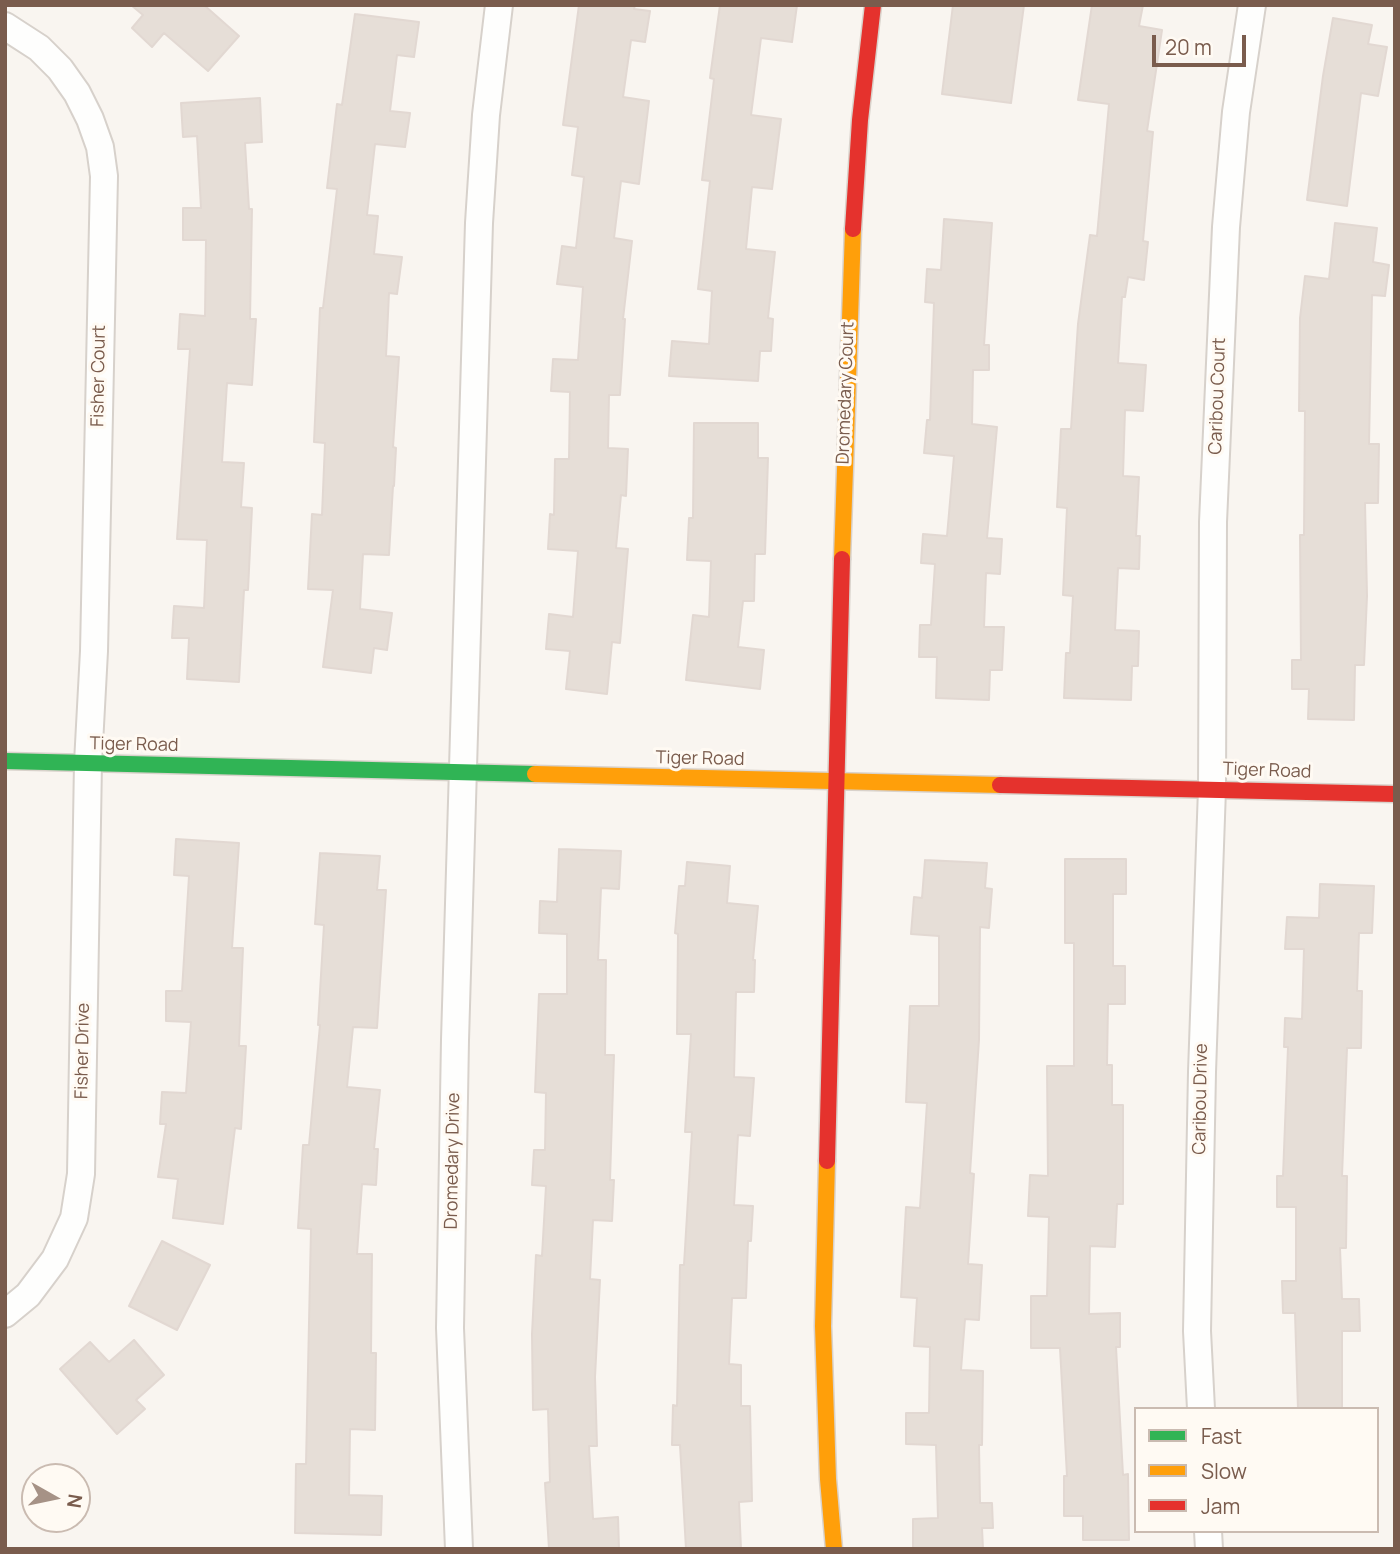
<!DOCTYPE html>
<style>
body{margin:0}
#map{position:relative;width:1400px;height:1554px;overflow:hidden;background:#f9f5f0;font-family:Manrope,sans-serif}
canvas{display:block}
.frame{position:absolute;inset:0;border:7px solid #7a5c4d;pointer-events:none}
.legend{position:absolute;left:1134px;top:1407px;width:245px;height:126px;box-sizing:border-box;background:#fffaf3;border:2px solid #cabbb1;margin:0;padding:9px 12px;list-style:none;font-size:21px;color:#7a5c4d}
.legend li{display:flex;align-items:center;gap:14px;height:35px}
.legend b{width:35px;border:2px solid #cabbb1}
.north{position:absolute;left:21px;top:1463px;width:70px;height:70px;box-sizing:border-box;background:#fffaf3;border:2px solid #cabbb1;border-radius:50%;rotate:99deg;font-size:19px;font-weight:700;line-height:28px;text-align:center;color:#7a5c4d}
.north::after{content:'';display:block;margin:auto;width:24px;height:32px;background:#a69286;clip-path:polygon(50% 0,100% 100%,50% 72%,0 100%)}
.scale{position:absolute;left:1152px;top:35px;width:94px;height:32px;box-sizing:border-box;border:4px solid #7a5c4d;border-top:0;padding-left:9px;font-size:21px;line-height:24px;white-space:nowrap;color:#7a5c4d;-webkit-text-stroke:5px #fffaf3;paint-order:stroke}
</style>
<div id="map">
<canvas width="1400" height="1554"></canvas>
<div class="frame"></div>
<ul class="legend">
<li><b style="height:9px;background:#30b455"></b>Fast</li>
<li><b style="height:9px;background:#ff9f0a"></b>Slow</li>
<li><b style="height:9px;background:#e5322d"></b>Jam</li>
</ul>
<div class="north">N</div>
<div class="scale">20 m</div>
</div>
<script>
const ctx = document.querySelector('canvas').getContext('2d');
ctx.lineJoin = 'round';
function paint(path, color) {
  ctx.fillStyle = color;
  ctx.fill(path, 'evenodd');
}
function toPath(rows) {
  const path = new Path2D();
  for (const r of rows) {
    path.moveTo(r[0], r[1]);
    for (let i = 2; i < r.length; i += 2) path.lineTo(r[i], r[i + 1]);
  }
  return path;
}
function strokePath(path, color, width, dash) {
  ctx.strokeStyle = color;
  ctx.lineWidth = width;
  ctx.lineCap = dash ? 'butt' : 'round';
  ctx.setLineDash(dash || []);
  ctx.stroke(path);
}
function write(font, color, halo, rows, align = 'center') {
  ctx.font = font + ' Manrope,sans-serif';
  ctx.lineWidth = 6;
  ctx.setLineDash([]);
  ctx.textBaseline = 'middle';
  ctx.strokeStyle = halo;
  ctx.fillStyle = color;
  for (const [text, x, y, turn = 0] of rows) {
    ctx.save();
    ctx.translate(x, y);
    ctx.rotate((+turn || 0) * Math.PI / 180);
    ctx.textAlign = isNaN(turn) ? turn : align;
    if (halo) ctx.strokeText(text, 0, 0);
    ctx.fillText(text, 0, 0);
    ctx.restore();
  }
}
const building = toPath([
 [131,5,204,5,239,36,208,71,164,33,152,47,132,28,143,15,131,5],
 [579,5,635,5,634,9,650,11,645,42,631,40,623,97,649,101,639,184,621,181,614,238,632,241,623,319,625,319,620,395,609,395,608,448,628,449,626,496,621,495,616,548,628,549,620,643,612,642,607,694,566,689,570,651,546,649,549,614,573,617,578,551,548,549,550,514,554,515,555,459,569,459,570,392,551,391,553,359,578,360,583,287,557,284,562,246,576,248,584,177,572,175,578,127,563,125,579,5],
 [720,5,797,5,792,42,761,38,751,115,781,119,772,189,752,187,746,249,775,252,768,318,773,319,771,351,760,351,758,381,669,376,672,341,709,344,712,291,698,289,710,181,702,180,714,79,710,78,720,5],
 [953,5,1024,5,1011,103,942,94,953,5],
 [1092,5,1143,5,1139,26,1162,30,1147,131,1153,132,1143,241,1148,242,1144,280,1128,277,1125,297,1122,297,1118,363,1146,365,1143,411,1125,410,1123,476,1139,477,1136,536,1140,536,1139,569,1118,568,1115,630,1139,631,1138,666,1132,666,1131,700,1064,698,1066,653,1070,653,1073,596,1063,595,1067,508,1057,507,1061,429,1071,429,1078,324,1090,235,1097,236,1109,104,1078,100,1092,5],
 [355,14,419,22,414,57,397,55,390,111,410,113,405,147,375,144,367,215,378,216,374,254,402,257,397,294,389,293,386,356,399,357,393,447,396,448,394,486,393,486,389,555,363,554,360,609,392,613,387,650,374,648,371,673,323,667,333,590,308,589,312,514,322,515,325,443,314,442,320,308,323,308,337,189,327,188,337,104,342,105,355,14],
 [1333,18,1372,25,1368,44,1387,47,1378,96,1361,93,1347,206,1307,200,1323,76,1333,18],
 [260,98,262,142,245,143,249,209,252,209,250,319,256,319,252,385,227,383,222,462,244,463,241,507,252,508,248,590,244,590,239,682,187,679,189,638,172,638,174,606,204,608,207,540,177,539,190,349,178,349,180,314,205,316,206,240,183,240,183,208,201,208,197,136,183,137,181,103,260,98],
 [944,219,992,223,984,345,989,345,989,370,973,370,972,424,997,427,987,538,1002,539,1000,574,986,573,984,627,1004,627,1002,670,990,670,989,700,936,698,937,657,919,657,920,625,931,625,935,564,921,563,923,534,947,536,954,456,924,453,927,420,930,420,934,303,925,302,927,269,941,270,944,219],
 [1335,223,1377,228,1373,262,1389,265,1385,296,1372,295,1369,444,1379,444,1378,503,1365,503,1367,596,1364,665,1355,665,1354,720,1308,719,1309,689,1292,689,1292,660,1301,660,1300,535,1304,535,1305,411,1299,411,1300,318,1305,276,1329,279,1335,223],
 [694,423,758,423,758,458,768,458,765,554,755,554,754,601,743,601,738,647,764,650,760,689,686,680,693,615,709,617,711,561,687,560,689,518,693,518,694,423],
 [176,839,239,843,232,948,243,948,239,1046,246,1046,241,1129,235,1128,223,1224,173,1218,178,1179,158,1177,166,1124,160,1124,162,1092,186,1093,191,1022,166,1021,166,991,182,991,189,876,174,875,176,839],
 [559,849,621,851,619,889,601,888,598,960,606,960,605,1055,614,1055,610,1180,614,1180,612,1221,593,1220,590,1279,600,1280,595,1377,597,1446,589,1446,593,1519,618,1517,619,1549,549,1549,545,1483,550,1482,548,1409,533,1410,532,1334,536,1255,542,1256,546,1186,532,1185,534,1150,545,1150,546,1093,535,1092,539,994,567,994,567,934,539,933,540,901,557,902,559,849],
 [320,853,380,856,377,890,386,890,377,1028,353,1027,347,1087,380,1090,374,1149,378,1149,376,1185,362,1184,357,1254,372,1254,371,1353,376,1353,375,1430,350,1429,349,1495,382,1496,381,1535,295,1533,296,1464,306,1464,311,1229,298,1228,303,1145,309,1145,320,1025,318,1025,324,925,315,924,320,853],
 [1065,859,1126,859,1126,894,1113,894,1113,966,1125,966,1125,1004,1108,1004,1107,1065,1112,1065,1112,1105,1123,1105,1123,1204,1117,1204,1115,1247,1090,1246,1089,1314,1120,1313,1120,1347,1116,1347,1123,1475,1128,1474,1129,1540,1083,1540,1083,1516,1064,1516,1064,1476,1067,1476,1060,1348,1031,1348,1031,1296,1047,1296,1049,1217,1028,1216,1030,1175,1048,1176,1047,1066,1074,1066,1074,943,1065,943,1065,859],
 [925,860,987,863,985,888,992,889,989,928,980,927,979,1040,970,1173,974,1174,968,1264,982,1265,979,1320,965,1319,961,1370,983,1371,982,1445,979,1445,980,1503,992,1503,993,1528,982,1528,983,1549,913,1549,913,1519,938,1518,936,1445,906,1444,906,1413,929,1413,930,1347,914,1346,917,1298,901,1297,906,1207,920,1208,927,1103,906,1102,910,1006,939,1006,939,936,911,934,914,897,922,898,925,860],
 [687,862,730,866,727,903,758,906,753,960,755,960,754,992,736,992,734,1077,754,1078,750,1136,738,1135,734,1205,753,1206,751,1241,748,1241,746,1298,732,1298,729,1364,741,1365,741,1406,750,1406,752,1501,739,1502,741,1549,686,1549,680,1445,672,1445,673,1405,677,1406,680,1265,684,1265,692,1132,685,1132,691,1034,677,1034,678,934,675,933,679,886,685,886,687,862],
 [1320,884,1374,886,1372,933,1359,933,1357,991,1362,991,1361,1048,1347,1048,1342,1176,1347,1176,1346,1248,1340,1248,1342,1299,1359,1299,1360,1331,1342,1331,1342,1409,1298,1409,1295,1313,1283,1313,1282,1281,1296,1281,1296,1207,1277,1207,1277,1176,1283,1176,1288,1047,1284,1047,1285,1018,1302,1019,1304,949,1285,949,1287,917,1319,918,1320,884],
 [162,1241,210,1265,177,1330,129,1306,162,1241],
 [134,1340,164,1375,136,1400,145,1409,117,1434,60,1369,90,1342,109,1362,134,1340]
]);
paint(building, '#e6ded7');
strokePath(building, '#e2d8d2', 2);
const street = toPath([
 [5,26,39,48,60,69,77,93,90,119,100,147,104,176,94,651,88,763,81,1174,74,1218,55,1259,28,1295,5,1314],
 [1201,1409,1197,1331,1202,1072,1212,789,1213,522,1226,227,1236,112,1252,5],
 [1208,1531,1209,1549],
 [459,1549,450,1328,455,1040,479,223,486,115,499,5]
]);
const fast = toPath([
 [5,761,535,774]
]);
const slow = toPath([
 [842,559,853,229],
 [535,774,1000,785],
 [827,1161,823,1326,828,1479,834,1549]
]);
const jam = toPath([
 [853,229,860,120,873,5],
 [1000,785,1395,794],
 [827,1161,842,559]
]);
strokePath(street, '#d7d1cb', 30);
strokePath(fast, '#d9d2cb', 19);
strokePath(slow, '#d9d2cb', 19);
strokePath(jam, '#d9d2cb', 19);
strokePath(street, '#fefefd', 26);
strokePath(fast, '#30b455', 16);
strokePath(slow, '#ff9f0a', 16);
strokePath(jam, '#e5322d', 16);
write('18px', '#7a5c4d', '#fffaf3', [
 ["Fisher Court",99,376,-89],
 ["Dromedary Court",846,393,-88],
 ["Caribou Court",1218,396,-88],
 ["Tiger Road",134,745,1],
 ["Tiger Road",700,759,1],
 ["Tiger Road",1267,771,2],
 ["Fisher Drive",83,1051,-89],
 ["Caribou Drive",1201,1099,-89],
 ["Dromedary Drive",453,1161,-89]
]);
</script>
